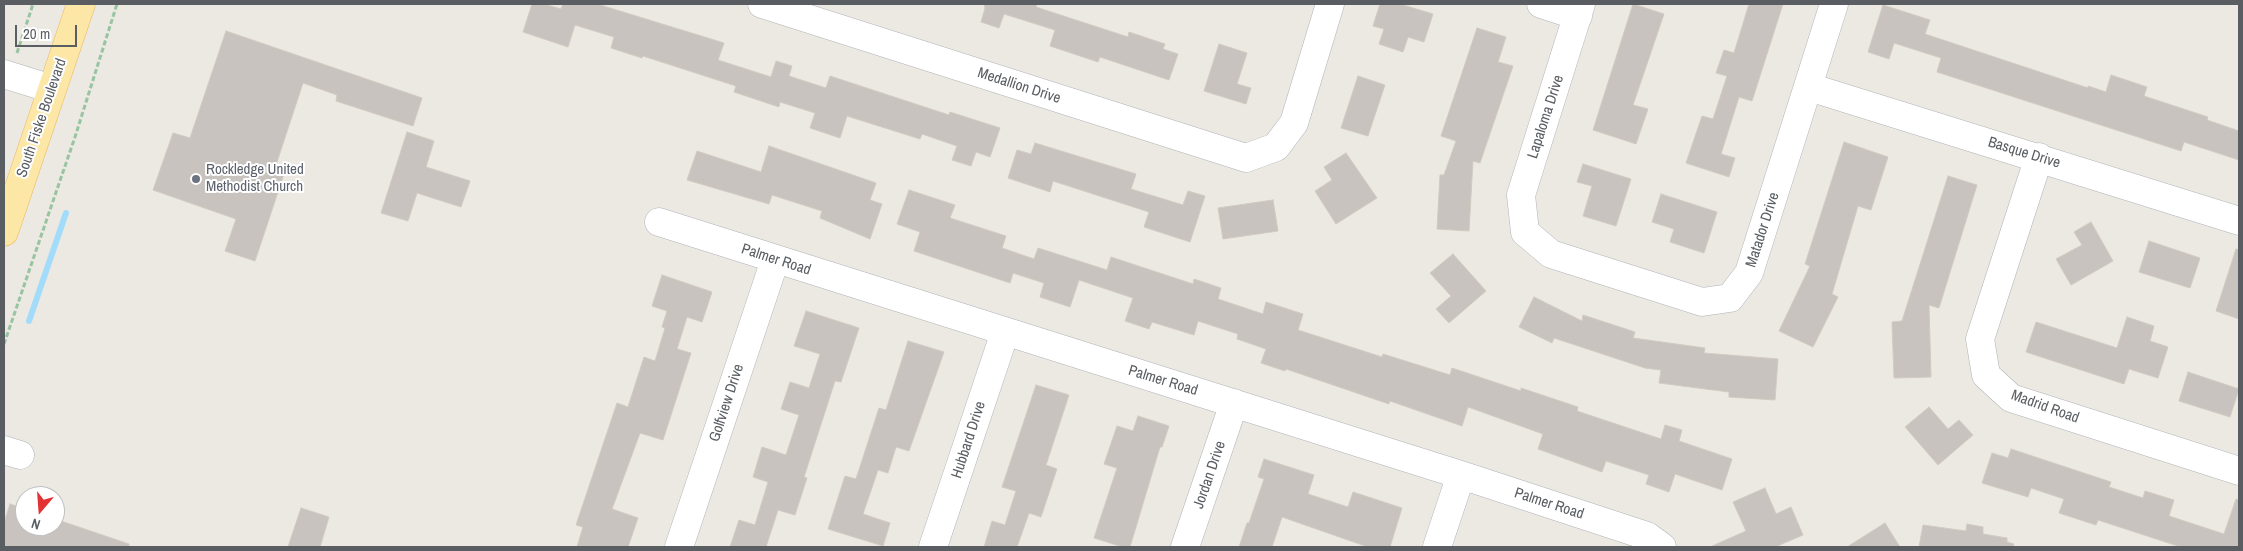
<!DOCTYPE html>
<style>
body{margin:0}
#map{position:relative;width:2243px;height:551px;overflow:hidden;background:#ece9e2;font-family:"Archivo Narrow",sans-serif}
canvas{display:block}
.frame{position:absolute;inset:0;border:5px solid #5a5e62;pointer-events:none}
.north{position:absolute;left:15px;top:486px;width:50px;height:50px;box-sizing:border-box;background:#fff;border:1px solid #bdbfc0;border-radius:50%;rotate:198deg;font-size:14px;font-weight:700;line-height:20px;text-align:center;color:#5a5e62}
.north::after{content:'';display:block;margin:auto;width:18px;height:22px;background:#e23234;clip-path:polygon(50% 0,100% 100%,50% 72%,0 100%)}
.scale{position:absolute;left:15px;top:25px;width:62px;height:22px;box-sizing:border-box;border:2px solid #5a5e62;border-top:0;padding-left:6px;font-size:15px;line-height:18px;white-space:nowrap;color:#5a5e62;-webkit-text-stroke:4px #fff;paint-order:stroke}
</style>
<div id="map">
<canvas width="2243" height="551"></canvas>
<div class="frame"></div>
<div class="north">N</div>
<div class="scale">20 m</div>
</div>
<script>
const ctx = document.querySelector('canvas').getContext('2d');
ctx.lineJoin = 'round';
function toPath(rows) {
  const path = new Path2D();
  for (const r of rows) {
    path.moveTo(r[0], r[1]);
    for (let i = 2; i < r.length; i += 2) path.lineTo(r[i], r[i + 1]);
  }
  return path;
}
function strokePath(path, color, width, dash) {
  ctx.strokeStyle = color;
  ctx.lineWidth = width;
  ctx.lineCap = dash ? 'butt' : 'round';
  ctx.setLineDash(dash || []);
  ctx.stroke(path);
}
function paint(path, color) {
  ctx.fillStyle = color;
  ctx.fill(path, 'evenodd');
}
function write(font, color, halo, rows, align = 'center') {
  ctx.font = font + ' "Archivo Narrow",sans-serif';
  ctx.lineWidth = 4;
  ctx.setLineDash([]);
  ctx.textBaseline = 'middle';
  ctx.strokeStyle = halo;
  ctx.fillStyle = color;
  for (const [text, x, y, turn = 0] of rows) {
    ctx.save();
    ctx.translate(x, y);
    ctx.rotate((+turn || 0) * Math.PI / 180);
    ctx.textAlign = isNaN(turn) ? turn : align;
    if (halo) ctx.strokeText(text, 0, 0);
    ctx.fillText(text, 0, 0);
    ctx.restore();
  }
}
strokePath(toPath([
 [29,321,66,213]
]), '#a3dcfb', 6);
const building = toPath([
 [532,4,544,4,561,9,563,4,597,4,724,43,718,60,771,77,776,61,792,66,789,76,826,88,830,76,949,115,950,112,1000,128,990,157,976,152,971,166,952,160,957,146,922,134,920,139,847,116,840,138,810,128,815,113,780,102,779,107,734,92,736,86,643,56,642,58,611,48,614,37,575,25,568,47,523,32,532,4],
 [984,4,1037,4,1036,7,1128,37,1129,32,1165,44,1163,49,1178,54,1169,80,1100,57,1098,62,1050,46,1055,30,1004,14,999,28,981,22,985,8,984,4],
 [1380,4,1400,4,1433,14,1424,42,1408,37,1403,52,1379,44,1384,29,1373,26,1380,4],
 [1633,4,1664,14,1633,105,1648,109,1636,144,1593,130,1633,4],
 [1749,4,1783,4,1752,101,1739,97,1721,154,1735,158,1729,177,1686,163,1702,116,1713,119,1727,76,1716,73,1724,50,1734,53,1749,4],
 [1883,5,1930,20,1925,34,2088,88,2088,86,2106,92,2111,75,2147,87,2144,96,2208,117,2207,120,2239,131,2239,160,2184,142,2181,151,1937,72,1941,58,1894,43,1889,59,1868,52,1883,5],
 [1477,28,1506,37,1498,62,1513,66,1480,163,1473,161,1469,231,1437,229,1440,175,1444,175,1456,141,1441,136,1477,28],
 [226,31,422,98,413,126,336,101,337,95,303,83,275,168,285,171,255,261,225,251,236,219,153,190,173,133,190,138,226,31],
 [1219,44,1247,53,1237,84,1251,88,1246,104,1204,91,1219,44],
 [1358,76,1385,85,1368,136,1341,128,1358,76],
 [407,132,434,141,426,167,470,181,461,207,417,193,408,221,381,213,407,132],
 [1844,142,1888,157,1871,210,1858,206,1832,294,1838,297,1813,347,1779,331,1810,266,1805,264,1844,142],
 [1035,143,1136,174,1131,189,1183,205,1188,191,1205,196,1190,242,1144,227,1149,212,1053,181,1050,192,1008,178,1017,150,1031,154,1035,143],
 [769,146,876,183,870,200,882,204,870,239,820,218,822,211,772,195,769,204,687,180,697,151,761,172,769,146],
 [1346,153,1377,198,1336,224,1315,191,1332,180,1324,167,1346,153],
 [1583,164,1631,179,1616,226,1583,216,1592,186,1577,182,1583,164],
 [1948,176,1977,185,1939,308,1929,305,1931,377,1894,378,1892,322,1902,321,1948,176],
 [909,190,955,205,950,218,1006,236,1002,248,1034,259,1038,248,1107,270,1111,257,1193,284,1194,279,1221,288,1218,299,1263,314,1266,302,1303,314,1298,330,1382,357,1383,354,1450,375,1452,368,1521,391,1521,388,1578,407,1577,411,1661,439,1665,425,1682,430,1679,441,1732,459,1722,490,1675,474,1669,492,1646,484,1649,475,1606,461,1602,472,1538,449,1543,434,1468,407,1462,426,1390,401,1389,404,1286,369,1285,371,1261,363,1266,349,1237,339,1238,334,1198,321,1194,335,1152,322,1149,329,1125,321,1133,298,1079,280,1070,307,1040,297,1044,283,1013,273,1010,283,914,251,920,232,897,224,909,190],
 [1661,194,1717,212,1704,253,1670,242,1674,229,1652,222,1661,194],
 [1273,200,1278,231,1223,239,1218,208,1273,200],
 [2091,222,2113,261,2071,285,2056,259,2082,245,2074,232,2091,222],
 [2149,241,2200,258,2190,288,2139,272,2149,241],
 [2236,249,2239,250,2239,319,2216,311,2236,249],
 [1453,254,1486,291,1449,323,1436,309,1451,296,1430,273,1453,254],
 [662,275,712,292,702,322,687,317,677,349,691,353,663,440,640,433,612,509,638,518,628,547,577,547,583,527,576,525,617,403,628,407,644,357,655,361,665,328,662,327,667,311,652,306,662,275],
 [1534,297,1582,321,1583,315,1635,332,1633,338,1705,348,1704,353,1778,359,1775,400,1729,397,1729,392,1659,383,1661,370,1645,368,1554,338,1552,343,1519,327,1534,297],
 [806,311,859,328,841,382,835,381,804,477,807,478,795,515,778,510,766,547,730,547,739,520,755,525,768,482,753,477,762,447,786,455,799,415,781,409,790,382,809,388,820,354,794,346,806,311],
 [2127,317,2154,326,2150,341,2168,347,2158,378,2129,369,2124,384,2026,352,2036,322,2117,348,2127,317],
 [908,341,944,352,909,451,896,447,888,473,878,470,863,514,890,523,883,546,828,529,845,476,856,479,879,408,886,410,908,341],
 [2188,372,2239,389,2230,417,2179,401,2188,372],
 [1036,385,1069,395,1046,465,1057,469,1041,517,1029,513,1017,547,984,547,992,521,1005,525,1016,491,1002,487,1036,385],
 [1929,407,1948,429,1959,420,1973,435,1938,465,1905,427,1929,407],
 [1138,416,1169,426,1162,447,1160,447,1130,547,1123,547,1094,538,1117,468,1104,464,1117,426,1133,431,1138,416],
 [2011,449,2111,482,2109,487,2143,498,2145,491,2174,500,2169,516,2224,534,2236,499,2239,500,2239,547,2181,547,2098,520,2096,525,2059,513,2064,499,2031,488,2028,497,1982,483,1992,453,2008,458,2011,449],
 [1264,459,1314,475,1308,494,1348,507,1353,492,1402,508,1390,547,1368,547,1282,517,1272,547,1239,547,1247,523,1249,523,1264,479,1258,477,1264,459],
 [1765,488,1776,514,1791,507,1803,535,1775,547,1710,547,1746,531,1733,502,1765,488],
 [10,504,25,509,25,526,55,526,55,519,129,544,129,547,4,547,4,523,10,504],
 [301,508,329,517,320,547,288,547,301,508],
 [1885,523,1900,547,1847,547,1885,523],
 [1967,524,1983,527,1983,534,2007,538,2007,542,2014,544,2013,547,1919,547,1923,525,1966,531,1967,524]
]);
paint(building, '#c8c3bf');
strokePath(building, '#d1cac0', 1);
const minor = toPath([
 [762,4,1246,158,1276,147,1294,123,1330,4],
 [1541,4,1578,16],
 [1581,4,1521,195,1525,232,1551,254,1702,302,1730,298,1749,273,1834,4],
 [4,74,52,89],
 [1809,87,2239,221],
 [2039,157,1980,339,1986,375,2011,398,2239,471],
 [659,222,1461,475,1647,536,1662,547],
 [4,450,20,455],
 [679,547,775,260],
 [933,547,1005,332],
 [1185,547,1234,403],
 [1437,547,1461,475]
]);
const major = toPath([
 [4,232,81,4]
]);
strokePath(minor, '#afb3b7', 29);
strokePath(major, '#ebb75c', 29);
strokePath(toPath([
 [17,53,33,4],
 [4,344,75,137,117,4]
]), '#98c4a1', 3, [5, 2.5]);
strokePath(minor, '#fff', 28);
strokePath(major, '#fce7a7', 28);
for (const [x, y, r, color] of [
 [196,179,5,"#6b7280"]
]) {
  const dot = new Path2D();
  dot.arc(x, y, r, 0, 2 * Math.PI);
  ctx.fillStyle = color;
  ctx.fill(dot);
  strokePath(dot, '#fff', 2);
}
write('15px', '#5a5e62', '#fff', [
 ["Medallion Drive",1019,86,18],
 ["Lapaloma Drive",1546,117,-72],
 ["South Fiske Boulevard",42,118,-71],
 ["Basque Drive",2024,153,17],
 ["Matador Drive",1763,230,-72],
 ["Palmer Road",776,260,18],
 ["Palmer Road",1163,381,17],
 ["Golfview Drive",727,403,-72],
 ["Madrid Road",2045,407,20],
 ["Hubbard Drive",969,440,-72],
 ["Jordan Drive",1210,475,-71],
 ["Palmer Road",1549,504,18]
]);
write('15px', '#5b616d', '#fff', [
 ["Rockledge United",206,170],
 ["Methodist Church",206,187]
], 'left');
</script>
